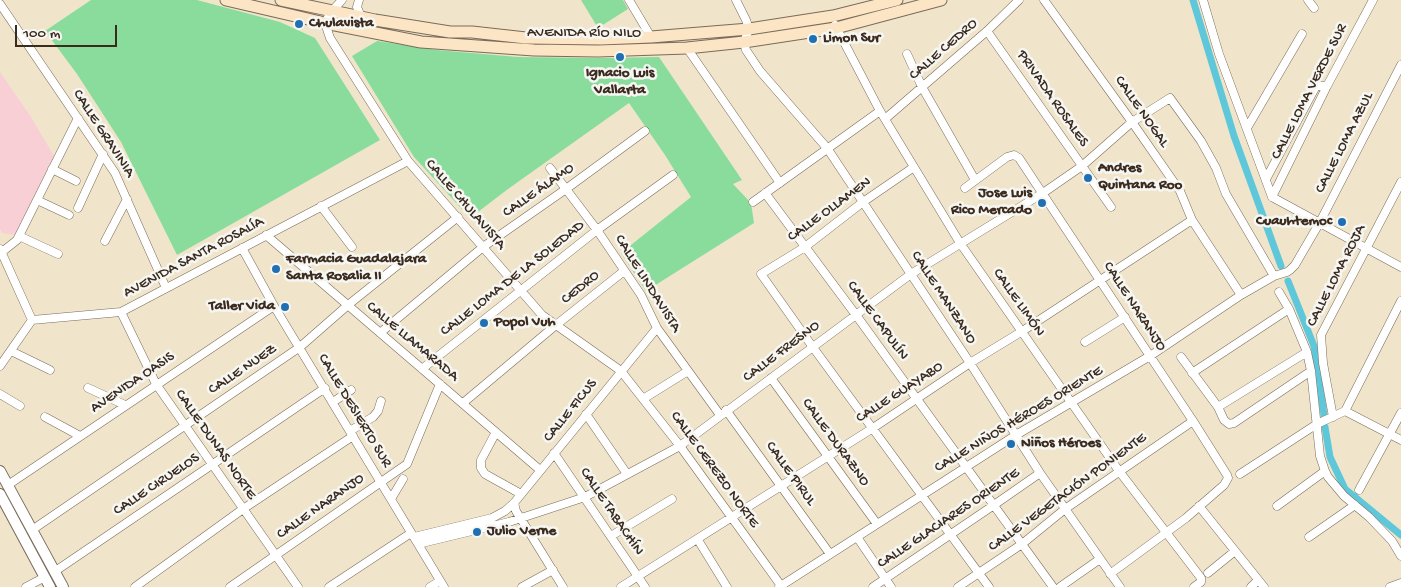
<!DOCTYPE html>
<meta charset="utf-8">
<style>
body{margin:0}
#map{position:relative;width:1401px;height:587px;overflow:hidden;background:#f0e5cb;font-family:"Gochi Hand",sans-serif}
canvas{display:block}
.scale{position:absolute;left:15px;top:25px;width:102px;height:22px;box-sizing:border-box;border:2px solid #3b2a1e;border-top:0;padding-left:6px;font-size:15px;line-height:18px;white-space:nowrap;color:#3b2a1e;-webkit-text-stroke:4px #f6f6f2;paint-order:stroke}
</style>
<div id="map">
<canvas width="1401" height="587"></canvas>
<div class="scale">100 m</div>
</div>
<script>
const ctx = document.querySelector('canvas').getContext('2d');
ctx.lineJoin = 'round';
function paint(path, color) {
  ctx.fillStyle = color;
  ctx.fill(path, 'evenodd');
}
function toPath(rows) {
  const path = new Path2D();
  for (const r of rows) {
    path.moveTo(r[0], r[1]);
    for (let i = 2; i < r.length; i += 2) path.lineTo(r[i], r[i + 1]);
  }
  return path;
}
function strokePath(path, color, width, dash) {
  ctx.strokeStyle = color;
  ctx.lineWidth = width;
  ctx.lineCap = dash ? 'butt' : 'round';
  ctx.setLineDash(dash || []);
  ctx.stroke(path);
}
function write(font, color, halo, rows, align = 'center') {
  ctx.font = font + ' "Gochi Hand",sans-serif';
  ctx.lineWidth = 5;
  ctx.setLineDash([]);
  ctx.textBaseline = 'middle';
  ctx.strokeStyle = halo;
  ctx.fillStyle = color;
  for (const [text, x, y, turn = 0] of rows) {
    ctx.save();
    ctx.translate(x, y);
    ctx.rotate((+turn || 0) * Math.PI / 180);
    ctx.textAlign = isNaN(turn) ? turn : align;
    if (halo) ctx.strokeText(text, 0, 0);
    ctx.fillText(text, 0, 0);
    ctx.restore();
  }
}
paint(toPath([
 [0,72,31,117,54,156,15,235,2,233,0,229]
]), '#f7cfd5');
paint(toPath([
 [91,0,197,0,280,22,315,38,380,140,177,255,121,142,77,74,45,31],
 [581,0,623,0,628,9,598,28],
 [377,41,437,50,518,57,600,58,659,57,742,180,733,184,751,203,754,223,646,291,621,253,691,197,665,155,629,103,508,189,470,218,414,157,352,56]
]), '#8adc9c');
strokePath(toPath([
 [1193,0,1234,136,1281,266],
 [1288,281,1314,346,1324,415],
 [1325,427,1330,457,1345,489,1401,535]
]), '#5ec7da', 7);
const minor = toPath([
 [342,0,331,12,325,23,330,38,408,161,542,315,621,371,680,446,782,587],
 [359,0,357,7,367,31],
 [629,0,651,37],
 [736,0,746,20,749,29,744,42,746,50,760,71,827,148,970,363,1040,473,1120,587],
 [1044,0,1132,122,1180,191,1192,220,1241,295],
 [1203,0,1219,54,1272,197],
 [1308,0,1314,8],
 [0,4,115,173,166,288],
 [835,25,880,111,960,243,1119,471,1201,578,1201,582,1194,587],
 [987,31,1111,207],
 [687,48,780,183],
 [907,54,922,87,975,180],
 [885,119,987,31,1019,0],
 [1247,128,1302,34],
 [914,167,863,202,805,247,761,274,812,346,989,587],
 [550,168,597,230,641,295,657,328,720,415],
 [52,169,76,181],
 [1266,179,1316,86,1327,86],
 [965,188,1007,157,1014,155,1019,158,1193,421,1227,475,1228,478,1224,485,1186,518,1110,574],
 [765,193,856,315,1053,587],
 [1272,197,1327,86,1373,0],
 [1272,197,1401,267],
 [37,200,69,215],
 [753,202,880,111],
 [321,206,352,247],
 [78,208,103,154],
 [266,235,540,470],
 [19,236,58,254],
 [105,241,127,199],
 [242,248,274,306,444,587],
 [0,249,32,320],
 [2,252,17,240,78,118],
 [1279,292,1289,309,1307,352,1311,371,1320,456,1325,471,1328,477,1344,496,1369,517,1392,541,1401,556],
 [121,312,156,384,298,587],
 [380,333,483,247,566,189,645,131],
 [1085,342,1125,317],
 [11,351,50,370],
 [1181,357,1218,407,1224,420,1229,424,1234,423,1311,371],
 [0,366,32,320,121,312,408,161],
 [422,369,597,230,673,175],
 [1192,373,1289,309],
 [771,378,877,524],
 [88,388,125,405],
 [0,394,20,406],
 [643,399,688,371],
 [333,402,351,390],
 [463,403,556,325,624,271],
 [1218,407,1307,352],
 [726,410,830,554],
 [1345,411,1401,440],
 [586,414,627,474],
 [45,417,80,436],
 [1333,417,1323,363,1321,335,1401,182],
 [350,431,373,417,378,411,381,401],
 [496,432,481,460,481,468,485,474,521,494],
 [554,453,645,587],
 [1240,474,1317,424,1345,411,1401,301],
 [8,485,274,306],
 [1359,490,1401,413],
 [391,499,403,479],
 [514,503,516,511,521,519,563,587],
 [1199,506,1264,587],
 [1277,506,1325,471],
 [32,530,300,347,348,305,458,217],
 [611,536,672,499],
 [414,537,492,518,505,511,514,503,657,328],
 [857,537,891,587],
 [1309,537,1355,505],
 [698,540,727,587],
 [418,544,509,522,585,497,680,446,911,274,1043,193,1082,166,1132,122,1170,98,1201,141,1216,168,1226,194,1274,276],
 [54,572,325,388],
 [1208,573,1235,551],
 [26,587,45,577],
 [135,587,243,509,353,436],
 [230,587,407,464,440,384],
 [329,587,411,533],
 [430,587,440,581],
 [522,587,553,570],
 [621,587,873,428,970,363,1021,332,1192,220],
 [779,587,1016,435,1150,356,1241,295,1274,276,1287,272,1290,270,1295,265,1320,222,1401,65],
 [873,587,994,505,1040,473],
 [958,587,1022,544,1065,509,1193,421],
 [1060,587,1100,559],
 [1251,587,1258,580],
 [1390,587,1401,583]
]);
const tertiary = toPath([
 [0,471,63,587],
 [0,494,50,587]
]);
const secondary = toPath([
 [226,0,325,23,421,42,534,50,598,51,687,48,744,42,836,28,941,0],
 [281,0,375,20,450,32,472,32,526,38,601,39,651,37,749,29,833,16,897,0]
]);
strokePath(minor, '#7a6b5b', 9);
strokePath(tertiary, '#7a6b5b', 12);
strokePath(secondary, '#7a6b5b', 13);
strokePath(minor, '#fff', 8);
strokePath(tertiary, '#fff', 10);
strokePath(secondary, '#fce5c4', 11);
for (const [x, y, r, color] of [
 [299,24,5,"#1f6fb2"],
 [813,39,5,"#1f6fb2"],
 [620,57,5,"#1f6fb2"],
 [1088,178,5,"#1f6fb2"],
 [1042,203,5,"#1f6fb2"],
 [1342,222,5,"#1f6fb2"],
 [276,269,5,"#1f6fb2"],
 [285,307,5,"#1f6fb2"],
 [484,323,5,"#1f6fb2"],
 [1011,444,5,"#1f6fb2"],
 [477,532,5,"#1f6fb2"]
]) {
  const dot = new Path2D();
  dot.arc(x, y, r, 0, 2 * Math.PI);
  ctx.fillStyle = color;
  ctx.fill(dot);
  strokePath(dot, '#f6f6f2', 2);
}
write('bold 15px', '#3b2a1e', '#f6f6f2', [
 ["Chulavista",309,24],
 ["Limon Sur",823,39],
 ["Ignacio Luis",620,74,"center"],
 ["Vallarta",620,91,"center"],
 ["Andres",1098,169],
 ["Quintana Roo",1098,186],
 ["Jose Luis",1032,194,"right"],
 ["Rico Mercado",1032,211,"right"],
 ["Cuauhtemoc",1332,222,"right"],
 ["Farmacia Guadalajara",286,260],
 ["Santa Rosalia II",286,277],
 ["Taller Vida",275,307,"right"],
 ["Popol Vuh",494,323],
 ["Niños Héroes",1021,444],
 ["Julio Verne",487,532]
], 'left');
write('15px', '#3b2a1e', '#f6f6f2', [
 ["AVENIDA RÍO NILO",584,34],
 ["CALLE CEDRO",944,50,-41],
 ["CALLE LOMA VERDE SUR",1310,92,-63],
 ["PRIVADA ROSALES",1052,99,55],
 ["CALLE NOGAL",1141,112,55],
 ["CALLE GRAVINIA",103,134,57],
 ["CALLE LOMA AZUL",1345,143,-63],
 ["CALLE ÁLAMO",539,191,-35],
 ["CALLE CHULAVISTA",465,205,49],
 ["CALLE OLLAMEN",830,210,-36],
 ["AVENIDA SANTA ROSALÍA",194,258,-28],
 ["CALLE LOMA ROJA",1337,276,-63],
 ["CALLE LOMA DE LA SOLEDAD",513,279,-38],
 ["CALLE LINDAVISTA",647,284,58],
 ["CEDRO",581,288,-39],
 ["CALLE MANZANO",943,298,57],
 ["CALLE LIMÓN",1018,303,55],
 ["CALLE NARANJO",1134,307,57],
 ["CALLE CAPULÍN",877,321,54],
 ["CALLE LLAMARADA",412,342,40],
 ["CALLE FRESNO",782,352,-37],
 ["CALLE NUEZ",243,370,-34],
 ["AVENIDA OASIS",133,383,-34],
 ["CALLE GUAYABO",900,393,-33],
 ["CALLE DESIERTO SUR",354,411,59],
 ["CALLE FICUS",571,411,-51],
 ["CALLE NIÑOS HÉROES ORIENTE",1019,420,-31],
 ["CALLE DURAZNO",835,443,54],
 ["CALLE DUNAS NORTE",215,445,55],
 ["CALLE CEREZO NORTE",714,470,54],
 ["CALLE PIRUL",790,474,54],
 ["CALLE CIRUELOS",157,485,-34],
 ["CALLE VEGETACIÓN PONIENTE",1068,493,-36],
 ["CALLE NARANJO",321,507,-35],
 ["CALLE TABACHÍN",611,512,56],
 ["CALLE GLACIARES ORIENTE",949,519,-34]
]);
</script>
